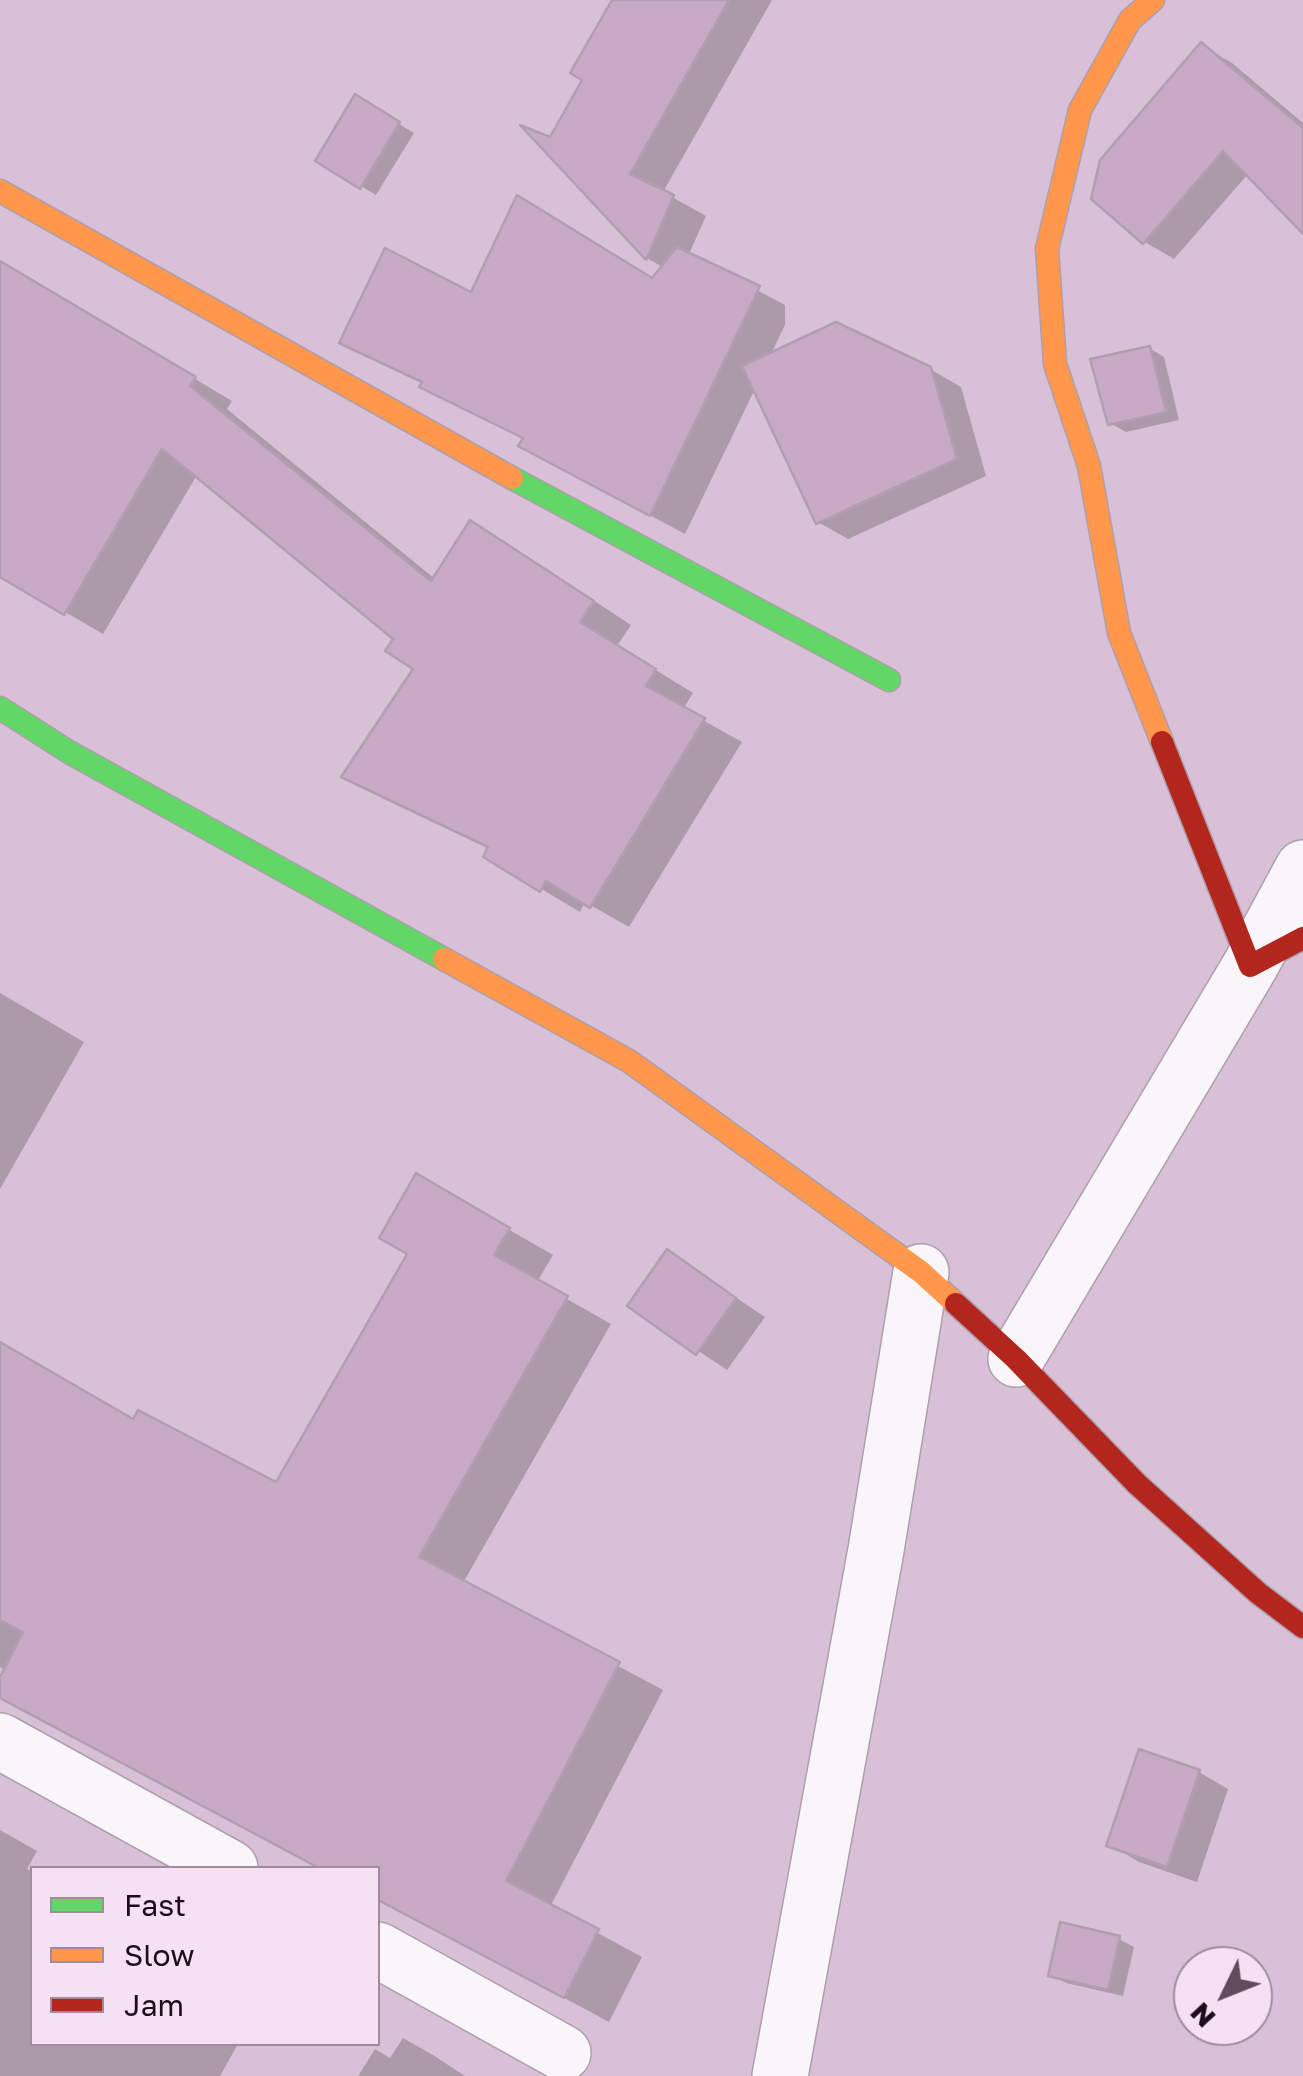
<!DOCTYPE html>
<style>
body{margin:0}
#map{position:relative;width:1303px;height:2076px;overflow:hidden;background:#d8c1d6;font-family:"Golos Text",sans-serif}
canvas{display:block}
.legend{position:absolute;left:30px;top:1866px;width:350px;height:180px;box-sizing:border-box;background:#f6e0f3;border:2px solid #9f8c9d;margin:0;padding:12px 18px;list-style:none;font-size:30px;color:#1c0e1b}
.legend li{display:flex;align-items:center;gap:20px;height:50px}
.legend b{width:50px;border:2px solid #9f8c9d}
.north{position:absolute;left:1173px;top:1946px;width:100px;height:100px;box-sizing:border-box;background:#f6e0f3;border:2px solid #9f8c9d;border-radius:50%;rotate:227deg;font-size:28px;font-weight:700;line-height:40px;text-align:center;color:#1c0e1b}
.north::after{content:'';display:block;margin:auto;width:35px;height:45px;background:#5e4d5c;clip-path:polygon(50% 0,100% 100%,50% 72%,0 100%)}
</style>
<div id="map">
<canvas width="1303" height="2076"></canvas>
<ul class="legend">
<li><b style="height:12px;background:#63d668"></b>Fast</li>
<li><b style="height:12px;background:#ff974d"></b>Slow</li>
<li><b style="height:12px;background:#b3261e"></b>Jam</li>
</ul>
<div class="north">N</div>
</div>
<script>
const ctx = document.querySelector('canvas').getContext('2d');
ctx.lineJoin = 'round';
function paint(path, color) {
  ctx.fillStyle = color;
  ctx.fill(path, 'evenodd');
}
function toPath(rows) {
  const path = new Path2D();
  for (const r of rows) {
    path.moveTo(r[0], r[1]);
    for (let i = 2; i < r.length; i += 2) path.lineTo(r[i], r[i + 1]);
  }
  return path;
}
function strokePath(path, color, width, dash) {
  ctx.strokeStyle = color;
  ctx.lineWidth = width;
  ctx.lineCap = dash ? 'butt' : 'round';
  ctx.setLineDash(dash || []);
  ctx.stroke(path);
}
paint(toPath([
 [614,0,772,0,663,192,706,216,689,254,785,305,785,325,770,356,930,369,961,387,986,476,848,539,818,522,755,389,685,534,556,465,525,440,456,406,422,386,424,384,342,342,472,295,653,281,664,268,647,258,529,132,551,140,586,79],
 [1202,46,1232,63,1303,123,1303,231,1248,174,1174,259,1145,242],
 [356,98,414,133,376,195,318,160],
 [0,262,232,401,227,409,435,579,509,545,631,625,617,646,693,693,683,709,742,742,629,927,585,902,580,912,486,856,490,849,382,798,344,776,416,668,396,639,197,475,103,634,0,574],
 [1149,348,1164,357,1179,420,1126,432,1110,423],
 [0,993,84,1042,0,1189],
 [461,1202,553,1255,537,1282,611,1324,463,1583,663,1690,550,1907,642,1957,609,2022,378,1898,378,1868,321,1868,0,1696,0,1682,6,1671,0,1667,0,1345,134,1422,277,1485],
 [668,1252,765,1317,727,1370,630,1305],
 [1199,1772,1228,1789,1197,1882,1139,1862,1109,1844],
 [0,1830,37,1851,27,1869,32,1872,32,2044,238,2044,220,2076,0,2076],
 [1119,1939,1134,1947,1123,1996,1066,1983,1051,1975],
 [403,2038,433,2055,465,2076,358,2076,375,2049,390,2058]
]), '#0003');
const building = toPath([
 [612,0,729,0,630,174,674,195,646,260,520,125,550,137,582,80,570,73,612,0],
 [1201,42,1303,128,1303,234,1223,151,1143,244,1091,199,1100,160,1201,42],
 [355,94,400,122,360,189,315,161,355,94],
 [517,195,652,278,677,247,760,286,650,516,518,446,523,438,419,387,422,382,339,343,385,248,471,292,517,195],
 [0,261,196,377,190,386,431,581,470,520,594,601,580,622,656,669,646,686,705,718,590,908,546,881,540,892,483,857,488,847,341,777,413,669,385,651,393,639,162,449,64,615,0,577,0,261],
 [836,322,931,367,957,459,816,524,742,366,836,322],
 [1150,346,1166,412,1108,425,1090,359,1150,346],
 [416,1173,510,1228,494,1255,568,1296,419,1557,620,1662,506,1881,599,1929,564,1998,378,1900,378,1868,319,1868,0,1698,0,1677,23,1632,0,1620,0,1342,133,1419,138,1410,276,1482,407,1254,379,1238,416,1173],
 [667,1249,736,1298,696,1355,627,1306,667,1249],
 [1139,1749,1200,1770,1167,1867,1106,1846,1139,1749],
 [1060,1922,1120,1936,1108,1990,1048,1976,1060,1922]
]);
paint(building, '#c8aac6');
strokePath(building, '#b19fb0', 2.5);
const street = toPath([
 [1016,1359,1250,966,1303,868],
 [0,1741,230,1868],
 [378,1950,563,2053],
 [780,2076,876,1550,921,1272]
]);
const fast = toPath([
 [512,478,889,680],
 [0,708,69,752,444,959]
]);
const slow = toPath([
 [1153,0,1130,20,1080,110,1047,249,1055,364,1089,466,1119,633,1162,742],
 [0,191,512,478],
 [444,959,629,1061,921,1272,956,1304]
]);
const jam = toPath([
 [1162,742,1250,966,1303,938],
 [956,1304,1016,1359,1137,1484,1258,1593,1303,1627]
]);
strokePath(street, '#af9eae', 58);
strokePath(fast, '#af9eae', 25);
strokePath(slow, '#af9eae', 25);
strokePath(jam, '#af9eae', 25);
strokePath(street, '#f9f6f9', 55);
strokePath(fast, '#63d668', 22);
strokePath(slow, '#ff974d', 22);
strokePath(jam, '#b3261e', 22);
</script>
